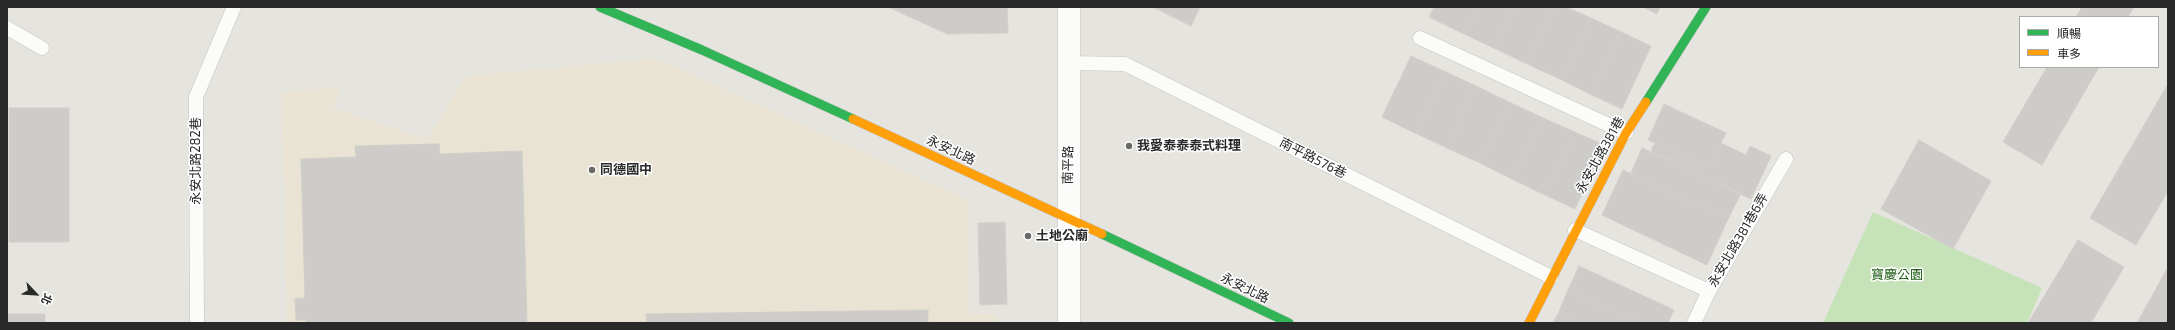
<!DOCTYPE html>
<meta charset="utf-8">
<style>
body{margin:0}
#map{position:relative;width:2175px;height:330px;overflow:hidden;background:#e6e4de;font-family:"Exo 2","Noto Sans TC",sans-serif}
canvas{display:block}
.frame{position:absolute;inset:0;border:8px solid #292929;pointer-events:none}
.legend{position:absolute;left:2019px;top:16px;width:140px;height:52px;box-sizing:border-box;background:#fff;border:1px solid #a9a9a9;margin:0;padding:5px 7px;list-style:none;font-size:12px;color:#292929}
.legend li{display:flex;align-items:center;gap:8px;height:20px}
.legend b{width:20px;border:1px solid #a9a9a9}
.north{position:absolute;left:16px;top:274px;width:40px;height:40px;-webkit-text-stroke:3px #fff;paint-order:stroke;rotate:115deg;font-size:11px;font-weight:700;line-height:16px;text-align:center;color:#292929}
.north::after{content:'';display:block;margin:auto;width:14px;height:18px;background:#292929;clip-path:polygon(50% 0,100% 100%,50% 72%,0 100%)}
</style>
<div id="map">
<canvas width="2175" height="330"></canvas>
<div class="frame"></div>
<ul class="legend">
<li><b style="height:5px;background:#30b455"></b>順暢</li>
<li><b style="height:5px;background:#ff9f0a"></b>車多</li>
</ul>
<div class="north">北</div>
</div>
<script>
const ctx = document.querySelector('canvas').getContext('2d');
ctx.lineJoin = 'round';
function paint(path, color) {
  ctx.fillStyle = color;
  ctx.fill(path, 'evenodd');
}
function toPath(rows) {
  const path = new Path2D();
  for (const r of rows) {
    path.moveTo(r[0], r[1]);
    for (let i = 2; i < r.length; i += 2) path.lineTo(r[i], r[i + 1]);
  }
  return path;
}
function strokePath(path, color, width, dash) {
  ctx.strokeStyle = color;
  ctx.lineWidth = width;
  ctx.lineCap = dash ? 'butt' : 'round';
  ctx.setLineDash(dash || []);
  ctx.stroke(path);
}
function write(font, color, halo, rows, align = 'center') {
  ctx.font = font + ' "Exo 2","Noto Sans TC",sans-serif';
  ctx.lineWidth = 3;
  ctx.setLineDash([]);
  ctx.textBaseline = 'middle';
  ctx.strokeStyle = halo;
  ctx.fillStyle = color;
  for (const [text, x, y, turn = 0] of rows) {
    ctx.save();
    ctx.translate(x, y);
    ctx.rotate((+turn || 0) * Math.PI / 180);
    ctx.textAlign = isNaN(turn) ? turn : align;
    if (halo) ctx.strokeText(text, 0, 0);
    ctx.fillText(text, 0, 0);
    ctx.restore();
  }
}
paint(toPath([
 [656,58,968,200,969,314,997,314,997,323,287,323,281,92,340,87,334,108,427,139,466,76]
]), '#e9e3d3');
paint(toPath([
 [1873,212,2042,288,2027,323,1823,323]
]), '#c6e2b8');
const building = toPath([
 [888,7,1007,7,1008,33,947,34,888,7],
 [1153,7,1200,7,1191,26,1153,7],
 [1434,7,1477,7,1464,34,1429,17,1434,7],
 [1477,7,1514,7,1494,48,1464,34,1477,7],
 [1514,7,1554,7,1527,64,1494,48,1514,7],
 [1554,7,1566,7,1591,18,1562,80,1527,64,1554,7],
 [1643,7,1660,7,1657,14,1643,7],
 [2082,7,2134,7,2128,17,2076,17,2082,7],
 [1591,18,1621,32,1592,95,1562,80,1591,18],
 [1621,32,1651,46,1622,109,1592,95,1621,32],
 [1411,56,1446,72,1417,134,1382,117,1411,56],
 [2047,67,2099,67,2042,165,2003,142,2047,67],
 [1446,72,1476,86,1447,148,1417,134,1446,72],
 [2168,84,2168,191,2136,245,2090,218,2168,84],
 [1476,86,1509,102,1480,163,1447,148,1476,86],
 [1509,102,1543,118,1514,180,1480,163,1509,102],
 [1664,104,1726,133,1709,168,1648,140,1664,104],
 [9,108,69,108,69,242,9,242,9,108],
 [1543,118,1575,132,1545,195,1514,180,1543,118],
 [1575,132,1604,145,1575,209,1545,195,1575,132],
 [1919,140,1991,181,1953,249,1881,209,1919,140],
 [1655,143,1709,168,1721,143,1746,155,1750,146,1771,156,1751,199,1651,151,1655,143],
 [439,144,440,154,522,151,527,323,306,323,306,320,296,320,295,299,305,298,301,159,356,157,355,146,439,144],
 [1642,148,1741,193,1728,219,1631,173,1642,148],
 [1623,170,1728,219,1707,265,1602,215,1623,170],
 [1005,222,1007,304,980,305,978,223,1005,222],
 [2078,240,2124,267,2091,323,2028,323,2078,240],
 [1579,266,1674,310,1668,323,1640,323,1568,290,1579,266],
 [2168,267,2168,323,2137,323,2168,267],
 [1568,290,1640,323,1577,323,1558,314,1568,290],
 [928,310,928,323,647,323,646,314,928,310],
 [7,314,45,314,45,323,7,323,7,314],
 [1558,314,1577,323,1553,323,1558,314]
]);
paint(building, '#ceccc8');
strokePath(building, '#d1cfca', 1);
const lane = toPath([
 [7,28,42,48],
 [1420,38,1626,133],
 [1070,63,1125,64,1551,277],
 [1575,230,1709,291],
 [197,323,196,97,234,7],
 [1694,323,1709,291,1786,159]
]);
const street = toPath([
 [1069,323,1069,7]
]);
const fast = toPath([
 [600,7,702,50,853,119],
 [1646,102,1706,7],
 [1102,234,1289,323]
]);
const slow = toPath([
 [853,119,1102,234],
 [1529,323,1626,133,1646,102]
]);
strokePath(lane, '#c4c3c3', 15);
strokePath(street, '#c4c3c3', 23);
strokePath(fast, '#c4c3c3', 10);
strokePath(slow, '#c4c3c3', 10);
strokePath(lane, '#fbfbfa', 14);
strokePath(street, '#fbfbfa', 22);
strokePath(fast, '#30b455', 9);
strokePath(slow, '#ff9f0a', 9);
for (const [x, y, r, color] of [
 [1129,146,4,"#6b6a68"],
 [592,170,4,"#6b6a68"],
 [1028,236,4,"#6b6a68"]
]) {
  const dot = new Path2D();
  dot.arc(x, y, r, 0, 2 * Math.PI);
  ctx.fillStyle = color;
  ctx.fill(dot);
  strokePath(dot, '#fff', 1.5);
}
write('bold 13px', '#292929', '#fff', [
 ["我愛泰泰泰式料理",1137,146],
 ["同德國中",600,170],
 ["土地公廟",1036,236]
], 'left');
write('13px', '#292929', '#fff', [
 ["永安北路",951,150,25],
 ["永安北路381巷",1600,155,-61],
 ["南平路576巷",1313,158,27],
 ["永安北路282巷",196,161,-90],
 ["南平路",1068,165,-89],
 ["永安北路381巷6弄",1738,240,-60],
 ["永安北路",1245,288,26]
]);
write('13px', '#26621c', '#fff', [
 ["寶慶公園",1897,275]
]);
</script>
